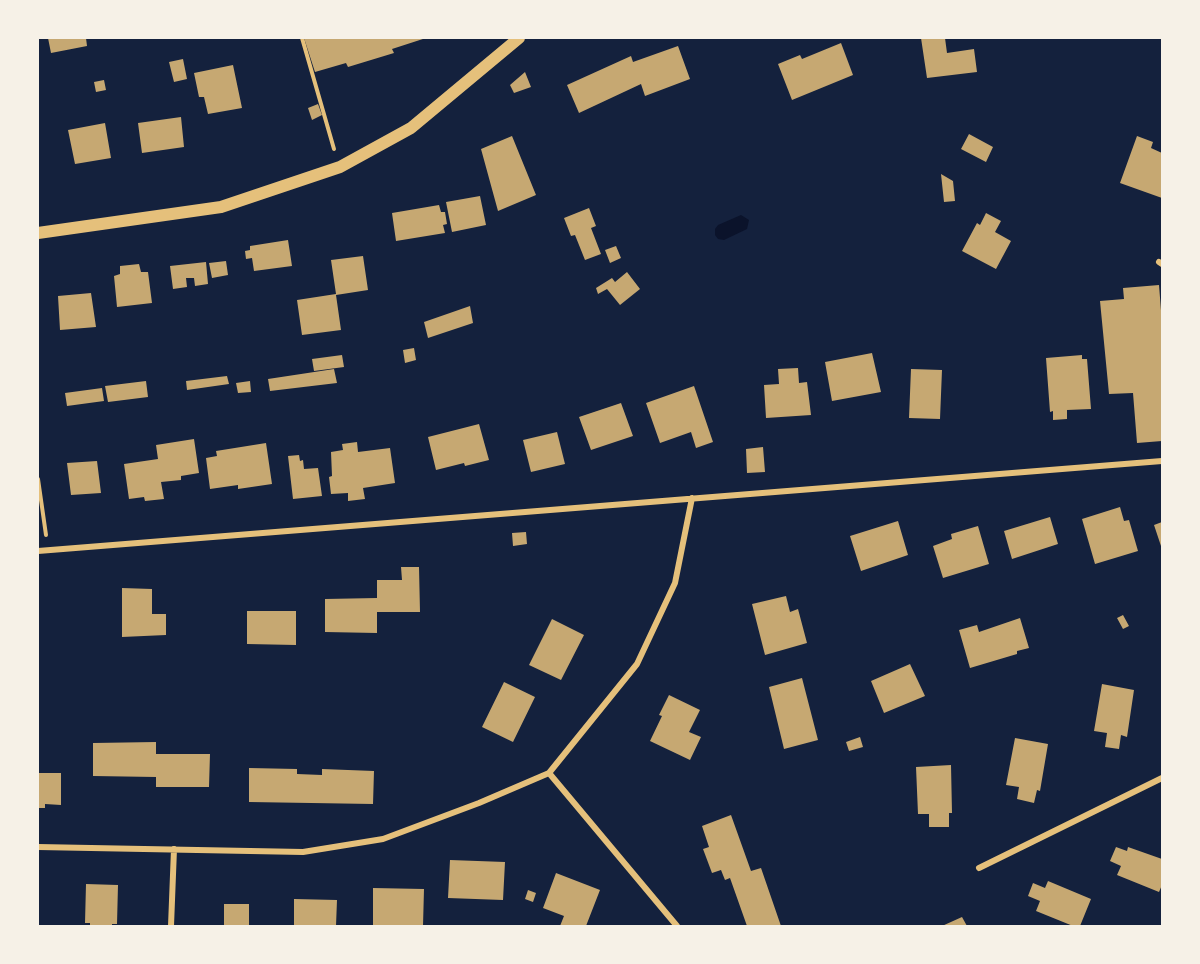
<!DOCTYPE html>
<style>
body{margin:0}
#map{position:relative;width:1200px;height:964px;overflow:hidden;background:#14213d;font-family:"Work Sans",sans-serif}
canvas{display:block}
.frame{position:absolute;inset:0;border:39px solid #f6f1e7;pointer-events:none}
</style>
<div id="map">
<canvas width="1200" height="964"></canvas>
<div class="frame"></div>
</div>
<script>
const ctx = document.querySelector('canvas').getContext('2d');
ctx.lineJoin = 'round';
function paint(path, color) {
  ctx.fillStyle = color;
  ctx.fill(path, 'evenodd');
}
function toPath(rows) {
  const path = new Path2D();
  for (const r of rows) {
    path.moveTo(r[0], r[1]);
    for (let i = 2; i < r.length; i += 2) path.lineTo(r[i], r[i + 1]);
  }
  return path;
}
function strokePath(path, color, width, dash) {
  ctx.strokeStyle = color;
  ctx.lineWidth = width;
  ctx.lineCap = dash ? 'butt' : 'round';
  ctx.setLineDash(dash || []);
  ctx.stroke(path);
}
paint(toPath([
 [741,215,749,220,747,229,724,240,718,239,715,235,715,229,718,225]
]), '#0b132b');
paint(toPath([
 [48,38,86,38,87,46,51,53],
 [304,38,426,38,392,49,394,53,348,67,346,63,315,72],
 [921,38,945,38,947,53,974,49,977,72,927,78],
 [841,43,853,75,792,100,778,64,800,55,802,59],
 [678,46,690,79,645,96,641,84,579,113,567,85,631,56,633,62],
 [183,59,187,79,174,82,169,62],
 [233,65,242,108,208,114,204,97,199,97,194,73],
 [525,72,531,87,514,93,510,85],
 [104,80,106,90,96,92,94,82],
 [318,104,322,115,312,120,308,108],
 [181,117,184,147,142,153,138,123],
 [105,123,111,158,75,164,68,130],
 [969,134,993,147,986,162,961,149],
 [512,136,536,195,498,211,481,149],
 [1137,136,1153,142,1151,148,1162,153,1162,198,1120,183],
 [941,174,953,181,955,201,944,202],
 [480,196,486,225,452,232,446,202],
 [439,205,441,212,445,212,447,224,443,225,445,233,396,241,392,213],
 [589,208,596,226,591,228,601,254,585,260,575,235,571,236,564,218],
 [986,213,1001,221,995,232,1011,241,996,269,962,251,977,223,980,225],
 [288,240,292,266,254,271,252,258,246,259,245,251,250,250,250,246],
 [616,246,621,258,610,263,605,250],
 [363,256,368,290,336,295,341,330,302,335,297,300,336,294,331,260],
 [226,261,228,275,212,278,209,263],
 [206,262,208,284,195,286,194,278,186,278,187,287,173,289,170,266],
 [139,264,141,272,148,272,152,303,117,307,114,276,120,274,120,266],
 [627,272,640,289,620,305,607,289,598,294,596,288,612,278,615,282],
 [1159,285,1162,323,1162,441,1137,443,1133,393,1109,394,1100,301,1124,299,1123,288],
 [91,293,96,327,60,330,58,296],
 [470,306,473,323,428,338,424,322],
 [414,348,416,360,405,363,403,350],
 [872,353,881,392,832,401,825,362],
 [342,355,344,367,314,371,312,359],
 [1082,355,1082,359,1087,359,1091,409,1067,410,1067,419,1053,420,1053,411,1050,412,1046,358],
 [798,368,799,383,807,382,811,415,766,418,764,385,779,384,778,369],
 [334,369,337,383,270,391,268,379],
 [911,369,942,370,940,419,909,418],
 [227,376,229,384,187,390,186,381],
 [146,381,148,397,108,402,105,386],
 [250,381,251,392,238,393,236,383],
 [694,386,713,442,696,448,691,432,660,443,646,403],
 [102,388,104,401,67,406,65,393],
 [621,403,633,436,591,450,579,417],
 [479,424,489,460,465,466,464,463,436,470,428,437],
 [557,432,565,464,531,472,523,440],
 [194,439,199,473,181,476,181,480,161,482,164,499,145,501,144,497,129,499,124,464,158,459,156,445],
 [357,442,358,452,390,448,395,483,363,488,365,499,348,501,348,493,331,494,329,477,332,476,331,452,343,450,342,444],
 [266,443,272,484,238,489,238,485,210,489,206,458,217,456,216,451],
 [763,447,765,472,747,473,746,449],
 [299,455,300,461,303,460,304,469,318,468,322,496,293,499,288,456],
 [97,461,101,493,71,495,67,463],
 [1120,507,1124,521,1129,520,1138,551,1095,564,1082,519],
 [1050,517,1058,544,1012,559,1004,531],
 [898,521,908,555,861,571,850,536],
 [1162,522,1162,549,1154,525],
 [978,526,989,564,943,578,933,546,952,539,951,534],
 [526,532,527,544,513,546,512,533],
 [401,567,419,567,420,612,377,612,377,633,325,632,325,599,377,598,377,580,402,580],
 [122,588,152,589,152,614,166,614,166,635,122,637],
 [786,596,790,612,798,609,807,643,765,655,752,604],
 [247,611,296,611,296,645,247,644],
 [1123,615,1129,626,1123,629,1117,618],
 [1020,618,1029,648,1017,651,1017,654,970,668,959,630,977,625,979,632],
 [552,619,584,635,561,680,529,665],
 [910,664,925,696,884,713,871,681],
 [802,678,818,740,784,749,769,687],
 [504,682,535,697,513,742,482,727],
 [1102,684,1134,690,1127,737,1121,735,1119,749,1105,747,1107,733,1094,731],
 [669,695,700,710,689,732,701,737,690,760,650,741,662,716,659,715],
 [860,737,863,747,849,751,846,742],
 [1015,738,1048,744,1040,791,1037,790,1034,803,1017,799,1019,787,1006,785],
 [156,742,156,754,210,754,209,787,156,787,156,777,93,776,93,743],
 [951,765,952,813,949,813,949,827,929,827,929,814,918,814,916,767],
 [249,768,297,769,297,774,322,775,322,769,374,771,373,804,249,802],
 [38,773,61,773,61,805,45,804,45,808,38,808],
 [731,815,751,871,761,868,781,926,747,926,730,878,725,880,721,870,712,873,703,849,709,847,702,826],
 [1116,847,1127,851,1128,847,1162,859,1162,885,1159,892,1117,875,1121,866,1110,861],
 [450,860,505,862,503,900,448,898],
 [556,873,600,890,586,926,560,926,564,916,543,908],
 [1048,881,1091,899,1080,926,1073,926,1036,911,1040,901,1028,896,1033,883,1045,888],
 [86,884,118,885,117,924,112,924,112,926,90,926,90,923,85,923],
 [373,888,424,889,423,926,373,925],
 [528,890,536,893,533,902,525,899],
 [294,899,337,900,336,926,294,926],
 [224,904,249,904,249,926,224,926],
 [962,917,967,926,942,926]
]), '#c6a872');
strokePath(toPath([
 [302,38,334,149],
 [38,479,46,535]
]), '#e5c07b', 4);
strokePath(toPath([
 [1159,262,1162,264],
 [38,551,1162,461],
 [549,773,677,926],
 [38,847,303,852,383,839,479,803,549,773,637,664,675,583,692,498],
 [979,868,1162,778],
 [171,926,174,849]
]), '#e5c07b', 6);
strokePath(toPath([
 [38,233,221,207,340,167,411,128,519,38]
]), '#e5c07b', 12);
</script>
